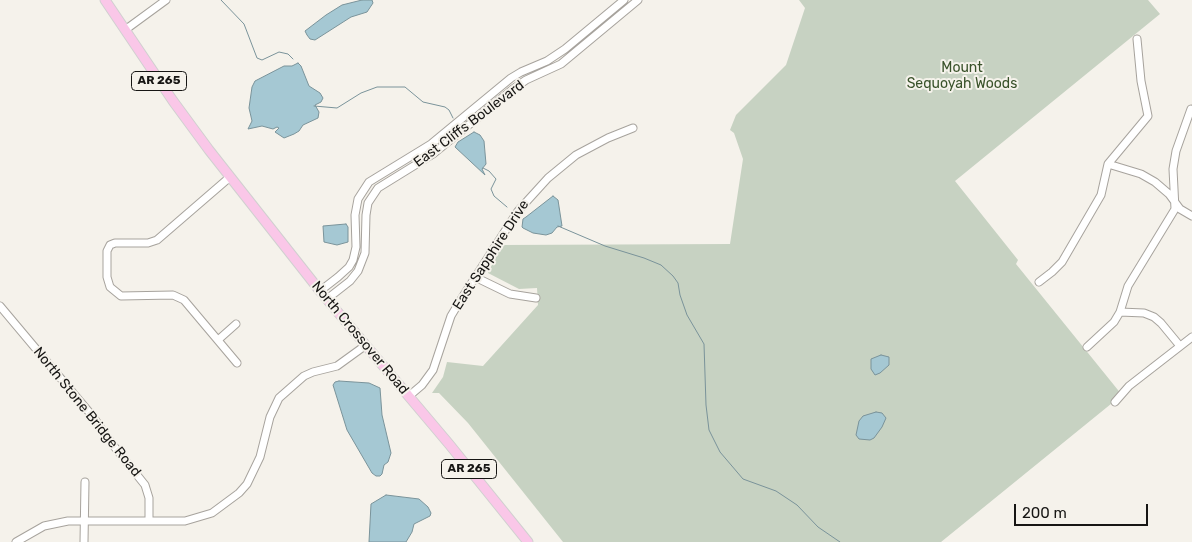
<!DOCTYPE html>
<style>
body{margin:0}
#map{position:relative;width:1192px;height:542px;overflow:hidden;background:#f5f2eb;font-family:Rubik,sans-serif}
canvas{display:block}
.scale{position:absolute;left:1014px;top:504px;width:134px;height:22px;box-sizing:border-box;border:2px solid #171614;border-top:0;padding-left:6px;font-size:15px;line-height:18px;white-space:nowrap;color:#171614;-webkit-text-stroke:4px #f5f2eb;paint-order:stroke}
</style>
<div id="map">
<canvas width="1192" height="542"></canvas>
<div class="scale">200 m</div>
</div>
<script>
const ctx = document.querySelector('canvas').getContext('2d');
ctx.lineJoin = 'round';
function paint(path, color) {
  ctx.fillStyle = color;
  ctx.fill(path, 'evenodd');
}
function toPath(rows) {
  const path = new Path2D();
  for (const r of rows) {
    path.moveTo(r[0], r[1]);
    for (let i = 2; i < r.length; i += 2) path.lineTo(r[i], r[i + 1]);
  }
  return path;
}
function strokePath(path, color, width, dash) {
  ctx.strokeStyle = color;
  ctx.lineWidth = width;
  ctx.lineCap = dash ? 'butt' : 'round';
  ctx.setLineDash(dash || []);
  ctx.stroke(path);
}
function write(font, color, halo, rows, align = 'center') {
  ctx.font = font + ' Rubik,sans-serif';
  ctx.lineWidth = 4;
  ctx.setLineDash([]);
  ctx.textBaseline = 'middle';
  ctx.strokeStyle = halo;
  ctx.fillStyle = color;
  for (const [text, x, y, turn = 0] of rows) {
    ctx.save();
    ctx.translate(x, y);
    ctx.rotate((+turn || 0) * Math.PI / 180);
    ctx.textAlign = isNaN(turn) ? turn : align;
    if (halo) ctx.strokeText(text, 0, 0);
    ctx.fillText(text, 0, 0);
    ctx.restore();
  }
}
paint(toPath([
 [799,0,1148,0,1160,14,955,181,1018,260,1016,264,1122,395,941,542,563,542,468,423,439,393,432,393,443,377,447,362,483,366,538,305,537,288,519,289,488,273,501,245,730,244,743,159,734,133,730,130,736,115,786,65,805,8]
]), '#c7d2c2');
const water = toPath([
 [362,0,372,0,373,3,367,12,351,17,315,40,310,39,307,35,305,31,326,15,342,5,362,0],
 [298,63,301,66,309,86,320,93,323,98,321,102,315,105,319,112,318,118,303,125,299,131,294,134,284,138,275,132,279,128,277,127,273,129,262,126,248,129,252,121,249,108,252,87,255,81,284,66,292,66,298,63],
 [474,132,480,135,484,141,486,164,482,169,485,175,455,147,458,142,474,132],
 [553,196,558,200,562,226,557,227,552,233,546,235,533,233,523,228,522,227,523,219,526,217,553,196],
 [346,224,348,227,348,242,337,245,324,242,323,226,346,224],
 [881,355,889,357,889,365,880,373,875,375,871,369,871,359,881,355],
 [339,381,369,383,380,388,382,415,391,453,388,462,384,465,382,474,380,476,376,476,372,473,347,430,333,385,335,382,339,381],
 [876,412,882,413,886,418,882,427,874,438,870,440,859,439,856,435,859,421,863,416,876,412],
 [386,495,419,499,428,507,431,513,430,516,414,524,412,532,406,542,369,542,371,504,386,495]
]);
paint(water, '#a5c8d3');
strokePath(water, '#7a939a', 1);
strokePath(toPath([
 [221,0,244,24,257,58,262,60,279,52,288,54,293,59],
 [314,106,337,108,361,93,377,87,405,87,423,102,445,107,449,110,453,118],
 [483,168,489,171,496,179,491,189,494,196,507,207],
 [558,226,605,246,644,258,661,265,673,276,678,283,680,295,687,315,704,344,706,405,709,430,720,452,743,479,776,491,797,505,818,527,840,542]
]), '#7a939a', 1);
const minor = toPath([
 [125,30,166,0],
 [1108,164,1141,174,1155,182,1169,194,1180,209,1192,216],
 [230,177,157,240,148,243,115,243,110,245,107,251,107,277,110,287,121,296,173,295,184,300,237,363],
 [475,277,510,294,536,298],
 [1039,282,1052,272,1062,262,1101,195,1108,164,1148,116,1141,81,1137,39],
 [320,291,338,277,349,267,353,260,356,247,355,215,358,199,369,182,431,144,511,78,521,72,547,61,565,49,624,0],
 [327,299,350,281,358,271,365,253,366,215,368,203,378,188,433,154,513,89,526,80,561,64,638,0],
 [0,306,94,418,113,445,145,485,149,498,149,520],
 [1120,312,1144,313,1154,317,1161,323,1180,346],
 [218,340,236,324],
 [1087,347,1114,322,1120,312,1128,286,1175,209,1173,169,1176,151,1191,109],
 [409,396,422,385,433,370,451,316,460,301,518,211,548,178,576,155,608,138,633,128],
 [1115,402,1129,386,1192,337],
 [16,542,44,526,68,521,185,521,212,513,239,493,247,484,260,457,270,417,279,398,304,376,313,372,337,366,366,345],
 [84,542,85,482]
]);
const major = toPath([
 [105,0,173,101,209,150,320,291,449,444,528,542]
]);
strokePath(minor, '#a7a39d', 9);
strokePath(major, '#d1d0d0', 11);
strokePath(minor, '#fff', 7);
strokePath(major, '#fac7e8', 9);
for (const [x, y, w] of [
 [159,81,55],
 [469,469,55]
]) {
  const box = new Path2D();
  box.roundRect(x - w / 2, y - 9.5, w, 19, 4);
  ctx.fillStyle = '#f5f2eb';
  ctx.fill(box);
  strokePath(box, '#171614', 1);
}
write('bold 12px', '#171614', null, [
 ["AR 265",159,81],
 ["AR 265",469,469]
]);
write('14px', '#39522a', '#f5f2eb', [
 ["Mount",962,68],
 ["Sequoyah Woods",962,84]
]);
write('14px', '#171614', '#f5f2eb', [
 ["East Cliffs Boulevard",469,124,-37],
 ["East Sapphire Drive",491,255,-57],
 ["North Crossover Road",360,338,50],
 ["North Stone Bridge Road",87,412,51]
]);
</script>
